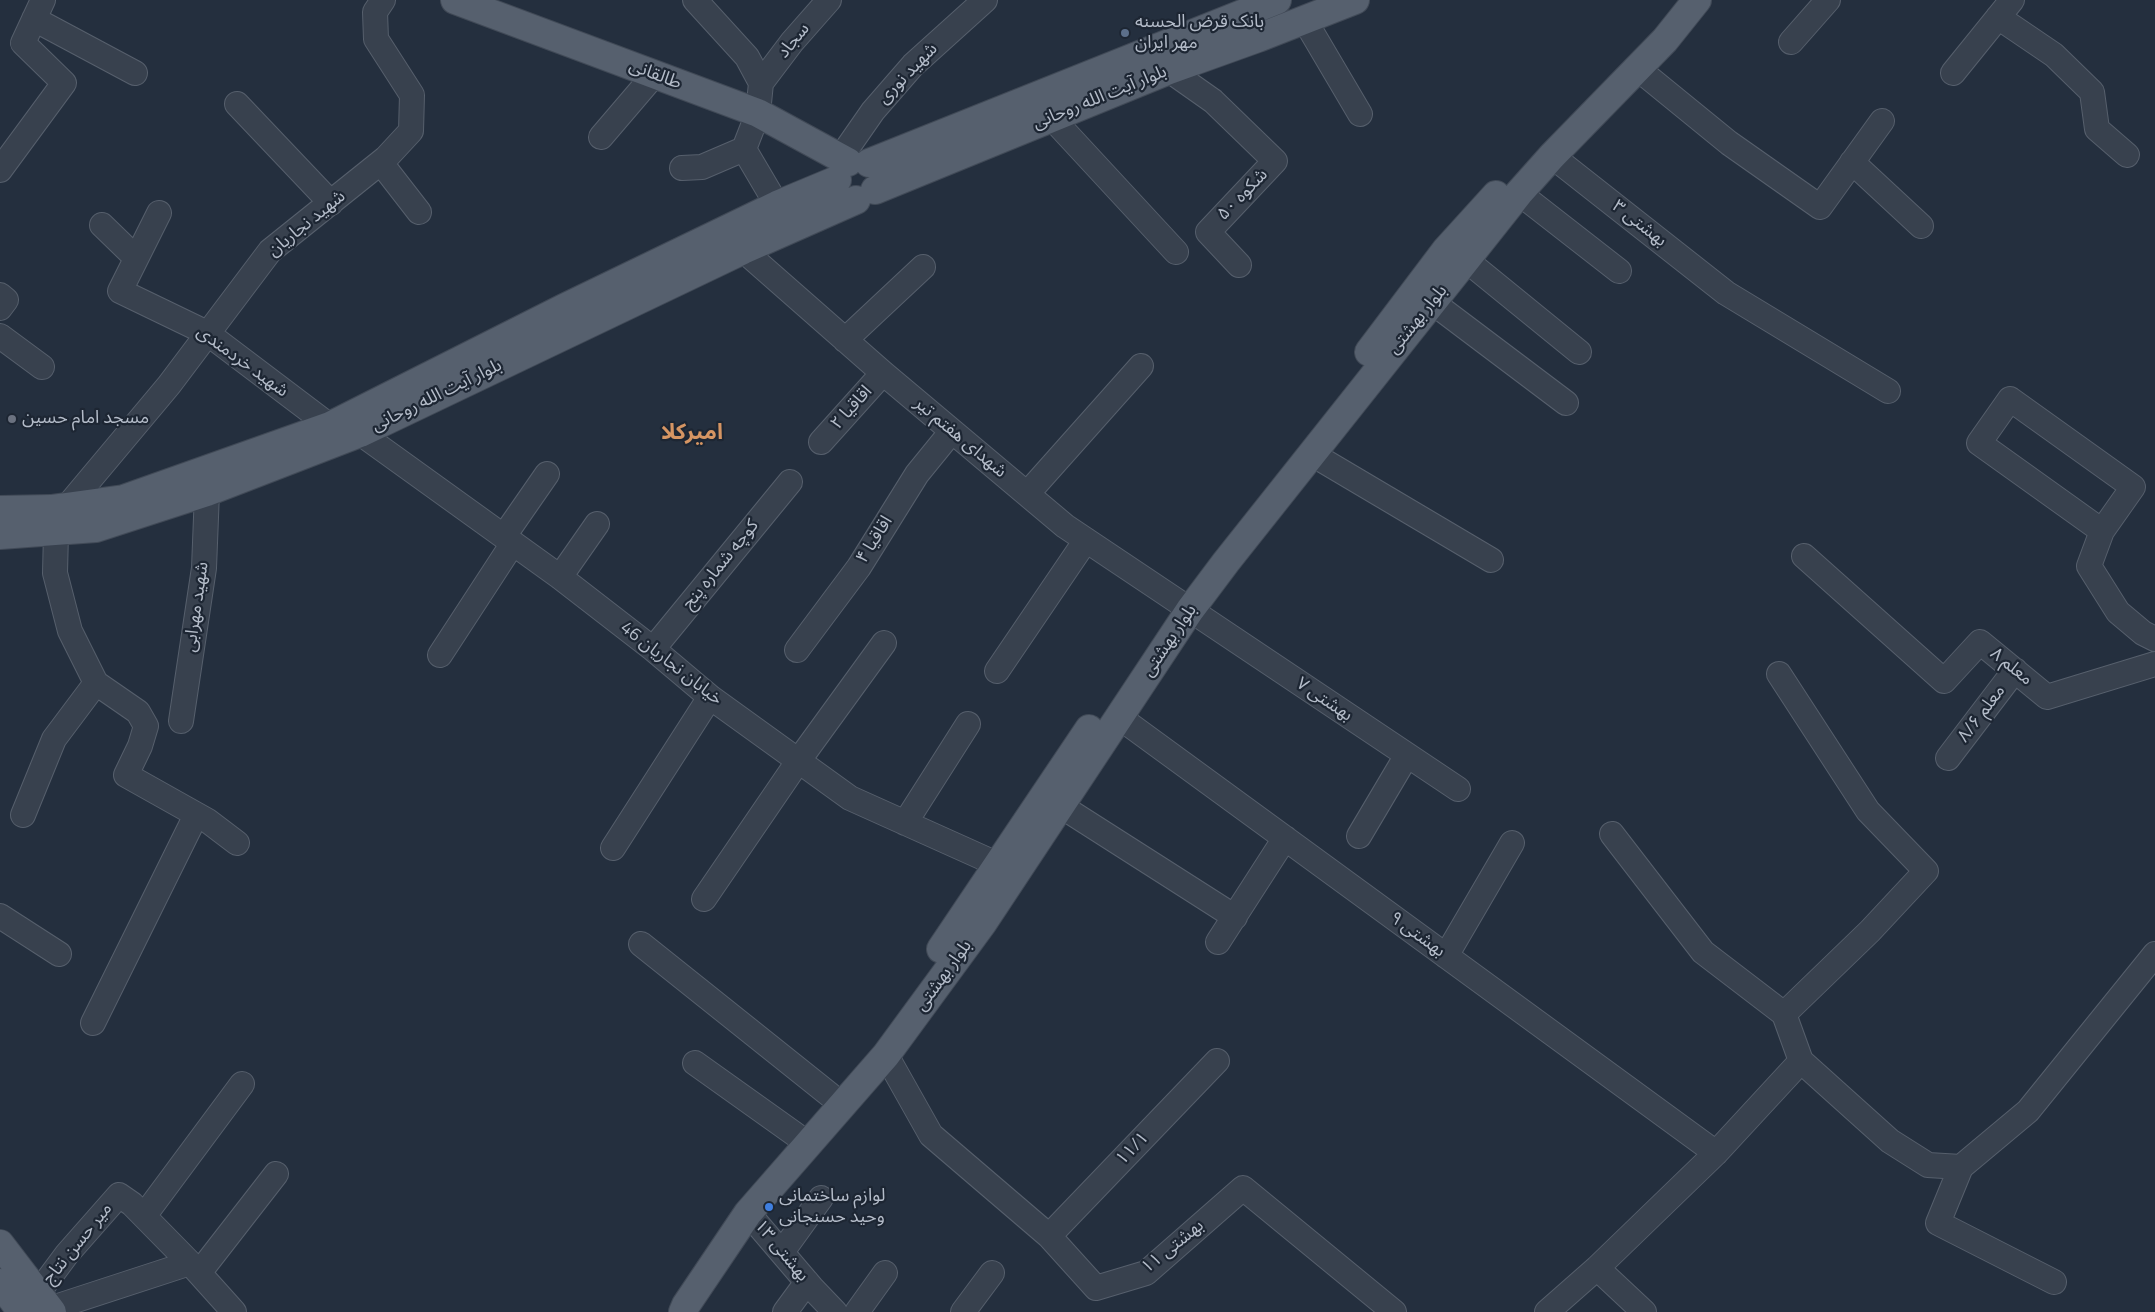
<!DOCTYPE html>
<meta charset="utf-8">
<style>
body{margin:0}
canvas{display:block;background:#242f3e}
</style>
<canvas width="2155" height="1312"></canvas>
<script>
const ctx = document.querySelector('canvas').getContext('2d');
ctx.lineJoin = 'round';
function toPath(rows) {
  const path = new Path2D();
  for (const r of rows) {
    path.moveTo(r[0], r[1]);
    for (let i = 2; i < r.length; i += 2) path.lineTo(r[i], r[i + 1]);
  }
  return path;
}
function strokePath(path, color, width, dash) {
  ctx.strokeStyle = color;
  ctx.lineWidth = width;
  ctx.lineCap = dash ? 'butt' : 'round';
  ctx.setLineDash(dash || []);
  ctx.stroke(path);
}
function write(font, color, halo, rows, align = 'center') {
  ctx.font = font + ' "Titillium Web","Noto Sans Arabic",sans-serif';
  ctx.lineWidth = 4.5;
  ctx.setLineDash([]);
  ctx.textBaseline = 'middle';
  ctx.strokeStyle = halo;
  ctx.fillStyle = color;
  for (const [text, x, y, turn = 0] of rows) {
    ctx.save();
    ctx.translate(x, y);
    ctx.rotate((+turn || 0) * Math.PI / 180);
    ctx.textAlign = isNaN(turn) ? turn : align;
    if (halo) ctx.strokeText(text, 0, 0);
    ctx.fillText(text, 0, 0);
    ctx.restore();
  }
}
const minor = toPath([
 [695,0,747,57,761,83,758,113,744,149,777,205],
 [1998,17,2054,55,2092,92,2097,129,2127,155],
 [34,19,135,73],
 [1304,19,1360,114],
 [1791,42,1828,0],
 [1637,68,1729,143,1820,207,1882,121],
 [1169,70,1213,101,1275,161,1208,232,1239,265],
 [1953,73,2012,0],
 [761,83,792,42,829,0],
 [237,104,331,203],
 [1052,118,1176,252],
 [601,137,654,75],
 [1552,156,1726,293,1888,391],
 [841,157,873,111,913,65,985,0],
 [1852,162,1921,226],
 [381,163,419,212],
 [682,168,702,167,744,149],
 [0,170,64,83,23,43,43,0],
 [1519,193,1619,271],
 [159,213,120,291,207,333,330,426],
 [102,225,136,258],
 [743,250,883,373,1065,526,1458,789],
 [1466,260,1579,352],
 [0,295,6,300,0,308],
 [1432,302,1566,403],
 [0,336,42,367],
 [845,340,923,267],
 [360,433,560,577,653,649,710,697,850,798,999,865],
 [821,442,883,373],
 [1312,454,1491,560],
 [1027,494,1141,366],
 [66,508,169,385,270,251,386,158,411,131,412,95,376,39,375,12,383,0],
 [2102,531,1979,443,2010,399,2133,487,2102,531,2089,566,2118,612,2143,633,2155,639],
 [56,533,55,573,70,631,96,683,138,712,146,726,140,746,126,775,208,821,237,843],
 [504,536,547,474],
 [1804,556,1944,681,1980,642,2047,697,2155,664],
 [560,577,597,524],
 [653,649,790,482],
 [797,650,859,567,917,474,952,431],
 [440,655,513,543],
 [997,671,1086,540],
 [1779,674,1868,811,1926,871,1870,931,1784,1014],
 [1119,717,1716,1153],
 [181,721,204,568,207,492],
 [1948,758,2015,670],
 [1061,806,1235,917],
 [23,815,54,739,96,683],
 [905,823,968,724],
 [1612,834,1703,952,1784,1014,1801,1061,1890,1141,1928,1165,1961,1167,2028,1111,2155,954],
 [1359,836,1407,755],
 [613,848,710,697],
 [704,899,799,760,884,643],
 [0,916,59,954],
 [1218,942,1285,838],
 [641,944,830,1095],
 [1446,956,1512,843],
 [93,1023,196,815],
 [886,1055,931,1135,1049,1236,1096,1288,1146,1273,1243,1188,1394,1312],
 [695,1063,796,1135],
 [1961,1167,1938,1223,2054,1282],
 [748,1213,812,1288,835,1312],
 [144,1216,242,1084],
 [1049,1236,1217,1061],
 [782,1252,821,1198],
 [1597,1268,1644,1312],
 [199,1273,276,1174],
 [38,1293,67,1254,119,1195,132,1204,190,1263,234,1312],
 [49,1309,190,1263],
 [785,1312,807,1282],
 [857,1312,885,1273],
 [963,1312,992,1273],
 [1547,1312,1597,1268,1716,1153,1801,1061]
]);
const major = toPath([
 [455,0,758,113,848,162],
 [869,163,1277,0],
 [875,190,1169,70,1258,38,1355,0],
 [1369,352,1446,250,1496,195],
 [0,510,51,509,124,499,330,426,564,308,777,205,837,180],
 [0,535,96,528,207,492,360,433,743,250,856,200],
 [941,949,1089,729],
 [0,1244,52,1312],
 [0,1283,22,1312],
 [683,1312,686,1305,748,1213,886,1055,982,924,1190,610,1226,562,1519,193,1552,156,1665,40,1697,0]
]);
strokePath(minor, '#565f6c', 26);
strokePath(major, '#414a57', 30);
strokePath(minor, '#38414e', 24);
strokePath(major, '#56606e', 28);
for (const [x, y, r, color] of [
 [1125,33,5,"#5c6f8a"],
 [12,419,5,"#6b7280"],
 [769,1207,5,"#3f7fe0"]
]) {
  const dot = new Path2D();
  dot.arc(x, y, r, 0, 2 * Math.PI);
  ctx.fillStyle = color;
  ctx.fill(dot);
  strokePath(dot, '#1d2633', 2);
}
write('18px', '#b4bcc9', '#1d2633', [
 ["بانک قرض الحسنه",1135,23],
 ["مهر ایران",1135,44],
 ["مسجد امام حسین",22,419],
 ["لوازم ساختمانی",779,1197],
 ["وحید حسنجانی",779,1218]
], 'left');
write('18px', '#b4bcc9', '#1d2633', [
 ["سجاد",794,41,-51],
 ["شهید نوری",908,74,-46],
 ["طالقانی",655,75,21],
 ["بلوار آیت الله روحانی",1100,98,-22],
 ["شکوه ۵۰",1243,195,-46],
 ["شهید نجاریان",307,224,-39],
 ["بهشتی ۳",1639,224,38],
 ["بلوار بهشتی",1418,320,-51],
 ["شهید خردمندی",242,362,36],
 ["بلوار آیت الله روحانی",437,396,-26],
 ["اقاقیا ۲",852,408,-48],
 ["شهدای هفتم تیر",960,438,40],
 ["اقاقیا ۴",875,540,-58],
 ["کوچه شماره پنج",721,565,-51],
 ["شهید مهرابی",197,607,-82],
 ["بلوار بهشتی",1170,641,-56],
 ["خیابان نجاریان 46",671,664,38],
 ["معلم ۸",2011,667,39],
 ["بهشتی ۷",1324,700,34],
 ["معلم ۸/۶",1982,714,-53],
 ["بهشتی ۹",1417,935,36],
 ["بلوار بهشتی",944,976,-54],
 ["۱۱/۱",1133,1149,-46],
 ["میر حسن نتاج",78,1244,-51],
 ["بهشتی ۱۱",1173,1247,-39],
 ["بهشتی ۱۳",781,1251,50]
]);
write('bold 22px', '#d59563', '#1d2633', [
 ["امیرکلا",692,434]
]);
</script>
